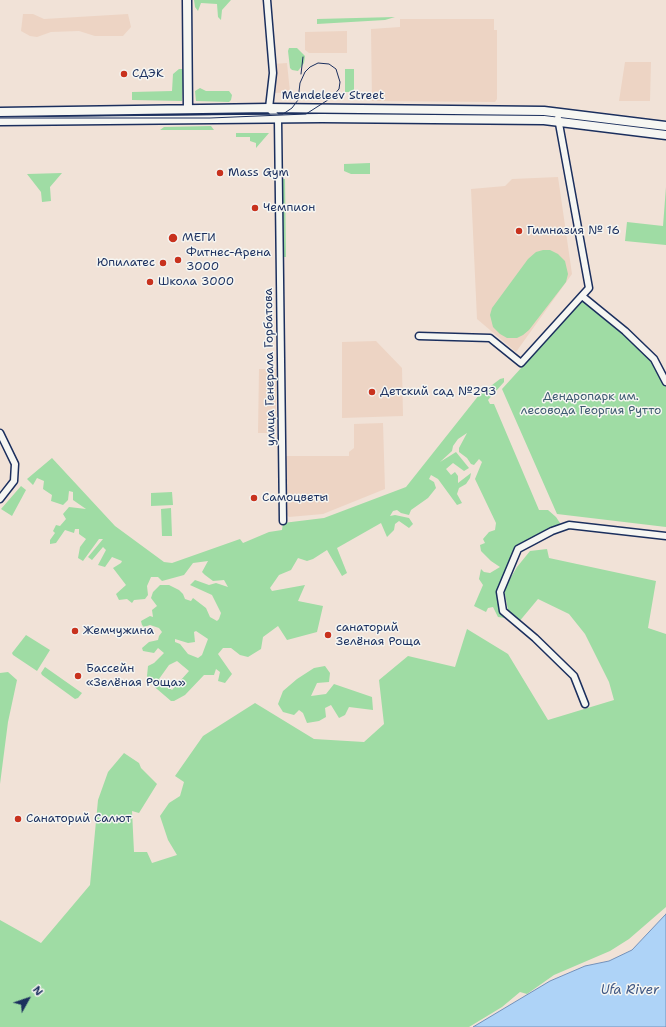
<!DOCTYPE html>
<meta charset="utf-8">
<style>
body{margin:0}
#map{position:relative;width:666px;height:1027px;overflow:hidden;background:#f1e2d7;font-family:"Shantell Sans",sans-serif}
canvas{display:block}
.north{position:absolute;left:8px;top:979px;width:40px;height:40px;-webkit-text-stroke:3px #f6f6f2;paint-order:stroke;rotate:50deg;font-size:11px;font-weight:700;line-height:16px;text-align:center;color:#1b2f5e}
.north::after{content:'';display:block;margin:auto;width:14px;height:18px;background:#1b2f5e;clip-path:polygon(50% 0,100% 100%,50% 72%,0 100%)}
</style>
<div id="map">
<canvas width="666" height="1027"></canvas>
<div class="north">N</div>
</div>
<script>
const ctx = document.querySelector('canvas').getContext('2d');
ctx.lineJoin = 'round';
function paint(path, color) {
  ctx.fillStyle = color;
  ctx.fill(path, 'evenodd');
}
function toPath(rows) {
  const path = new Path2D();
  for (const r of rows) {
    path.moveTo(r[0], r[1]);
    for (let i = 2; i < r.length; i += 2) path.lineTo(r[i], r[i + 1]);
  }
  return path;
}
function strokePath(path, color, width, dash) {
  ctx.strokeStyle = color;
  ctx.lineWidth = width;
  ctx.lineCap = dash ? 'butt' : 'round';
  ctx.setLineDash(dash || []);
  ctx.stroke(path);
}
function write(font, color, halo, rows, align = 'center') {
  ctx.font = font + ' "Shantell Sans",sans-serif';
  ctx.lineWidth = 3;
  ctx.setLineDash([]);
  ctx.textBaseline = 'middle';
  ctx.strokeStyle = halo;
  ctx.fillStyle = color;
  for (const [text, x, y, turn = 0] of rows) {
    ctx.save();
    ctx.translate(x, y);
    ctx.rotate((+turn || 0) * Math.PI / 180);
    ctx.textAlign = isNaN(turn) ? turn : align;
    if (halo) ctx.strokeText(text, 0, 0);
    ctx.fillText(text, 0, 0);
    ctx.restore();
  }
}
paint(toPath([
 [23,14,33,14,44,19,128,14,131,27,123,36,95,36,79,31,51,32,37,37,30,36,21,31],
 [400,19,494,19,494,30,497,30,497,99,495,102,372,101,371,29,400,27],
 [347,31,347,53,309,53,305,50,305,32],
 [625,62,651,62,650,101,619,101],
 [287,63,290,92,275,93,273,64],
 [558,177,572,274,516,352,477,319,471,189,505,186,512,179],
 [376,341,402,368,403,416,342,418,342,342],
 [259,369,276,369,276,433,258,433],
 [383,423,385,489,323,514,289,517,287,515,285,456,349,456,349,452,354,448,354,424]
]), '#edd4c4');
paint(toPath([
 [194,0,231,0,222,10,221,20,218,17,217,4,201,3,198,11,195,7],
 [395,17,385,20,317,24,317,19],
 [289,48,297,48,305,56,304,63,298,71,292,70,290,68,288,51],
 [179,69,183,69,184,72,182,101,132,100,132,92,172,91,173,74],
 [345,69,354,69,354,92,345,92],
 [200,88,206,91,229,91,232,95,231,100,229,102,196,101,195,91],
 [211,126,214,130,160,130,164,127],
 [236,133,269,133,256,148,256,143,250,141,250,137,236,137],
 [370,163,370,174,351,174,344,171,344,164],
 [62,173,50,187,51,201,42,202,41,192,27,174],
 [281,179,285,179,286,257,282,257],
 [666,187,666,245,625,241,627,222,663,226],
 [543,250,550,250,558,254,565,261,568,274,566,282,529,330,523,335,517,338,507,338,500,334,493,327,490,315,492,308,528,259,536,252],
 [583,300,624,332,653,360,666,387,666,527,557,514,502,389],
 [504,378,504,382,488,400,490,404,494,404,539,510,548,510,556,517,562,526,516,549,505,570,498,590,505,618,498,617,493,607,488,608,486,612,474,606,483,585,479,579,481,569,484,572,490,573,500,567,491,561,481,551,480,545,485,543,483,539,489,532,495,530,496,523,475,479,482,462,479,459,474,465,471,464,467,458,459,452,459,448,467,433,458,439,453,446,452,451,440,462,456,452,469,468,464,471,453,463,446,469,451,475,455,472,458,476,458,483,471,473,470,478,466,484,459,488,457,494,462,503,457,505,438,479,431,475,429,479,434,482,436,488,428,498,411,510,409,515,401,513,397,510,393,511,390,516,395,515,409,518,413,524,409,528,399,521,395,524,394,530,387,537,381,523,337,548,347,573,342,576,327,550,313,559,307,561,298,558,291,570,279,575,270,588,272,591,305,585,298,601,323,606,317,632,287,640,278,626,263,637,261,649,248,657,240,655,231,648,223,648,218,654,232,674,225,683,218,681,220,672,216,669,214,675,204,675,185,695,174,701,171,701,150,683,147,676,148,666,154,663,164,653,158,648,154,653,143,651,142,648,149,642,158,640,159,636,162,632,159,628,150,625,144,627,142,625,141,621,150,616,153,617,152,610,157,606,151,598,153,592,160,585,169,585,179,590,183,594,185,599,191,601,193,598,206,608,210,617,217,621,219,619,221,613,212,595,190,585,195,580,209,585,216,583,228,587,224,580,213,581,205,575,202,572,208,561,193,563,184,575,162,581,158,577,151,577,147,586,148,595,145,599,134,600,132,603,127,599,119,600,116,594,126,585,113,568,121,563,122,561,112,557,105,567,98,565,106,550,103,547,92,560,88,557,103,539,99,539,83,561,78,558,80,547,86,539,79,534,79,529,75,529,74,533,65,530,56,543,50,544,50,540,55,533,53,531,56,525,60,526,66,519,63,514,69,507,86,509,73,500,73,492,69,491,68,500,63,505,51,501,52,495,43,489,44,481,37,478,33,485,27,479,52,458,115,526,164,562,172,563,240,539,243,543,269,532,282,530,283,523,324,518,406,487,479,395,500,379],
 [196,631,208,639,202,655,198,658,188,654,180,644,175,642,175,639,188,643,195,642,194,632],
 [177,661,189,671,172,690,159,679,169,665],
 [21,486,26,490,12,516,1,509],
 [172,492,173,505,151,506,151,493],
 [171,508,172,536,162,536,161,509],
 [547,549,549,558,656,581,648,628,666,634,666,907,629,939,610,951,554,975,527,994,520,992,502,1007,469,1027,0,1027,0,920,41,943,90,885,98,800,108,772,124,753,139,763,141,768,157,784,139,813,132,811,134,852,147,852,152,863,177,855,168,840,160,816,169,803,180,796,184,782,175,776,203,736,255,703,314,739,364,742,384,724,379,680,408,656,455,667,467,629,508,654,548,720,614,700,609,682,585,634,569,614,538,599,518,623,508,610,504,589,517,567,530,551],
 [26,635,50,650,37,671,13,655,12,653],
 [325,666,330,673,329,682,317,683,311,696,326,694,334,684,372,697,373,710,349,707,345,715,339,718,331,705,325,708,326,717,319,721,307,723,303,713,299,710,294,715,283,712,278,704,283,691,297,679,314,668],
 [45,667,82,693,78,698,75,699,42,675,41,673],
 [8,672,17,680,8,722,0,784,0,673]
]), '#9fdca4');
const water = toPath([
 [666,914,666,1027,473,1027,550,981,585,966,609,961,632,950,666,914]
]);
paint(water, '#aed3f7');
strokePath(water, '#7391ba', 1);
const minor = toPath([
 [267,0,273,73,269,108,278,119,283,521],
 [582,296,625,331,654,359,666,382],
 [419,336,490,338,521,363,589,288,558,118],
 [0,433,15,464,14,481,0,499],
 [585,704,574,676,535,638,503,611,500,592,518,549,552,531,569,525,666,536]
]);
const major = toPath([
 [187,0,188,109],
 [0,112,269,108,544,111,666,126],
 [0,121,322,118,544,120,666,135]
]);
strokePath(minor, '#1b2f5e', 9);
strokePath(major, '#1b2f5e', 11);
strokePath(minor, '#f6f6f2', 6);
strokePath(major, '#f6f6f2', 8);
strokePath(toPath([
 [301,74,303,57],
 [0,117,283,114,292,108,298,100,300,83,305,72,310,67,318,63,329,64,336,69,340,82,339,89,331,98,306,114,210,118,0,118]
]), '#1b2f5e', 1);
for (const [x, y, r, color] of [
 [124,74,4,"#c8321e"],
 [220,173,4,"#c8321e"],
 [255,208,4,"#c8321e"],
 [519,231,4,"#c8321e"],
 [173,238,5,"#c8321e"],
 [178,260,4,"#c8321e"],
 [163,263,4,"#c8321e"],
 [150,282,4,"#c8321e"],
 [372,392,4,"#c8321e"],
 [254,498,4,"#c8321e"],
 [75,631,4,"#c8321e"],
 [328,635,4,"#c8321e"],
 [78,676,4,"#c8321e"],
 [18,819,4,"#c8321e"]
]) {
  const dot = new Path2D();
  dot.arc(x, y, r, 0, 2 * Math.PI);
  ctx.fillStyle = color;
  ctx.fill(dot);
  strokePath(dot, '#f6f6f2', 1.5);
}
write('12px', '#1b2f5e', '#f6f6f2', [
 ["СДЭК",132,74],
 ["Mass Gym",228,173],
 ["Чемпион",263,208],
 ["Гимназия № 16",527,231],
 ["МЕГИ",182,238],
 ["Фитнес-Арена",186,253],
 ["3000",186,267],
 ["Юпилатес",155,263,"right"],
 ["Школа 3000",158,282],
 ["Детский сад №293",380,392],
 ["Самоцветы",262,498],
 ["санаторий",336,628],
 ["Зелёная Роща",336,642],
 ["Жемчужина",83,631],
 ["Бассейн",86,669],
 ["«Зелёная Роща»",86,683],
 ["Санаторий Салют",26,819]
], 'left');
write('12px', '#1b2f5e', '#f6f6f2', [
 ["Mendeleev Street",333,96],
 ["улица Генерала Горбатова",270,367,-91]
]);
write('12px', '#3c5a70', '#f6f6f2', [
 ["Дендропарк им.",591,397],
 ["лесовода Георгия Рутто",591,411]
]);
write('italic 13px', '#405884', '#f6f6f2', [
 ["Ufa River",630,991]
]);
</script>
